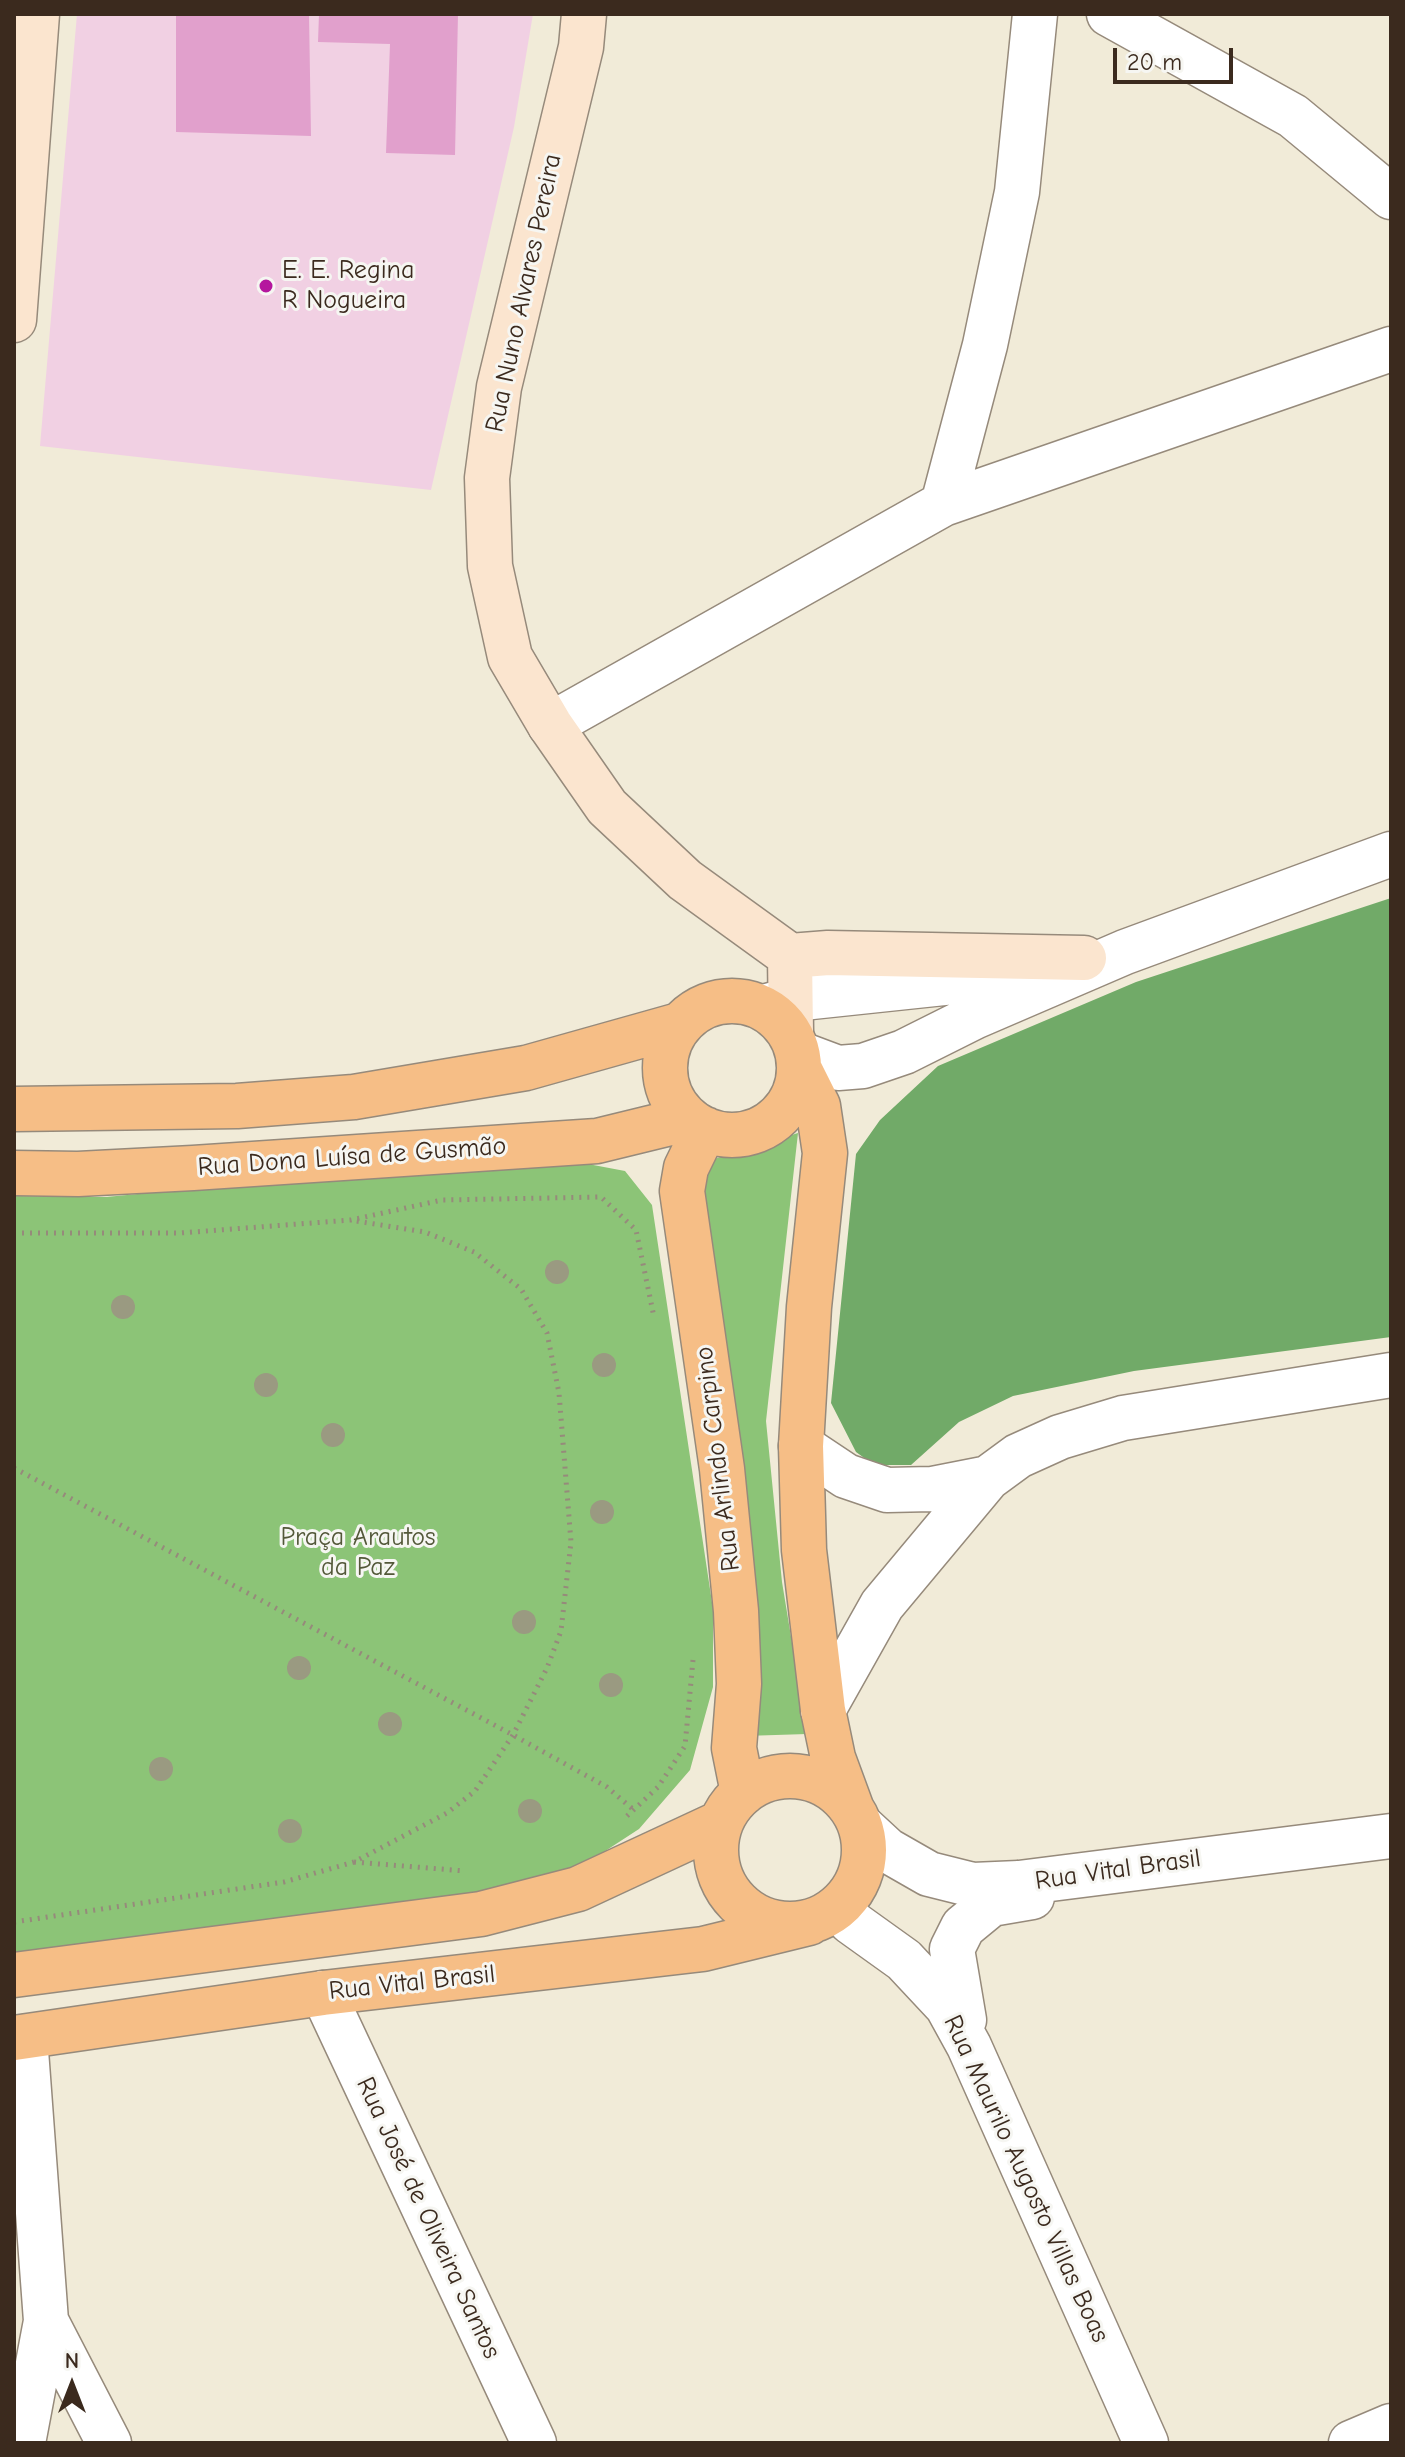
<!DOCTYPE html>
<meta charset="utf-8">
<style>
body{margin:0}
#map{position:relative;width:1405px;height:2457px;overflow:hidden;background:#f1ebd8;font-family:"Comic Neue",sans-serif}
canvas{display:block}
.frame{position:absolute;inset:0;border:16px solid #3b2a1e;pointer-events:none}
.north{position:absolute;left:32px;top:2345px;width:80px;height:80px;-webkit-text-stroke:6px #f6f6f2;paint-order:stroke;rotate:0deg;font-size:22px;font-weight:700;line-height:32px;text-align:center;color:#3b2a1e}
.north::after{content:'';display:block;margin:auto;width:28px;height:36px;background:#3b2a1e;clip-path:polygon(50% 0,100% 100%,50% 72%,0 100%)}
.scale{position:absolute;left:1113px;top:48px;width:120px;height:36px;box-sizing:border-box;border:4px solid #3b2a1e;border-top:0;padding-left:10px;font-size:24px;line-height:28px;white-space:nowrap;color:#3b2a1e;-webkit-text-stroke:6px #f6f6f2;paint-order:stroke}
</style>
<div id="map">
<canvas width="1405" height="2457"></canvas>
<div class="frame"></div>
<div class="north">N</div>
<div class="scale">20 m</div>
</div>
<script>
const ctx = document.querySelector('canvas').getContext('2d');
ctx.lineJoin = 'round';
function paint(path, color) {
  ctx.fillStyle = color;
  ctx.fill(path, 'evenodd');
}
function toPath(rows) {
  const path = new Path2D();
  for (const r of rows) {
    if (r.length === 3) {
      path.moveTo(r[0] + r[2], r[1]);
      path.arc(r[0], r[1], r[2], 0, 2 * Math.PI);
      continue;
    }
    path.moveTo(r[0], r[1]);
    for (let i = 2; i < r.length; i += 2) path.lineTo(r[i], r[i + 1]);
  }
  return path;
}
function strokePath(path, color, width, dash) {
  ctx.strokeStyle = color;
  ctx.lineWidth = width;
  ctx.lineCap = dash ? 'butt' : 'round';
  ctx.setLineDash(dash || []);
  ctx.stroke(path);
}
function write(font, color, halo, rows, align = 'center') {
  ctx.font = font + ' "Comic Neue",sans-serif';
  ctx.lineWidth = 6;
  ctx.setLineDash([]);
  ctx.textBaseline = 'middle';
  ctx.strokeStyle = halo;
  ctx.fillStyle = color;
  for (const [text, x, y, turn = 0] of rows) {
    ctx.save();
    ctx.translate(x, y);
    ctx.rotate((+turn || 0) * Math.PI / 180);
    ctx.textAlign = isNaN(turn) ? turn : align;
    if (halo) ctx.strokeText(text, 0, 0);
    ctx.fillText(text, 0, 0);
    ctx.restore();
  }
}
paint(toPath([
 [77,14,533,14,514,127,431,490,40,446]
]), '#f1d0e3');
paint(toPath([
 [798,1133,766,1421,782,1582,807,1734,744,1736,697,1184,711,1160],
 [588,1164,625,1171,652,1205,713,1609,713,1687,690,1770,639,1829,573,1872,478,1893,14,1954,14,1196,106,1197,264,1182]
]), '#8cc477');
paint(toPath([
 [1391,898,1391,1337,1134,1371,1013,1396,959,1422,911,1465,874,1465,856,1452,831,1403,856,1154,880,1120,938,1066,1136,982]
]), '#71aa68');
paint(toPath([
 [176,14,309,14,311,136,176,132],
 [319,14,458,14,455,155,386,153,390,44,318,42]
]), '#e1a0cc');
const minor = toPath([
 [1109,14,1293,116,1391,197],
 [943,504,985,345,1017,192,1035,14],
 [550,725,943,504,1391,349],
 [861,1826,887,1850,929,1874,973,1885,1019,1883,1391,1836],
 [841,1905,851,1922,904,1960,947,2006,969,2046,1146,2443],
 [323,1993,534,2443],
 [964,2020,952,1949,963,1927,991,1904,1032,1897],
 [46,2321,109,2443],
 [23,2443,46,2321,25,2037],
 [1351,2443,1391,2426]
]);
const tertiary = toPath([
 [764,1007,793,999,991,978,1044,967],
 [798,1053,838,1068,863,1066,904,1052,974,1017,1125,952,1391,854],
 [801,1446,846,1476,887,1490,932,1489,988,1478],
 [823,1710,882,1605,988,1478,1018,1456,1060,1437,1123,1418,1391,1375]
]);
const secondary = toPath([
 [584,14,581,47,499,387,487,478,490,566,510,657,550,725,607,807,685,880,790,956,791,1032],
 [14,320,37,14],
 [790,956,828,953,1084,958]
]);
const primary = toPath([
 [732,1068,67],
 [800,1070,818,1106,825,1153,809,1307,801,1446,804,1550,823,1710,833,1758,851,1807],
 [14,1109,237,1106,354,1097,526,1068,679,1025],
 [705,1129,686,1168,682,1191,722,1469,736,1611,739,1684,734,1748,743,1793],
 [14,1173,78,1174,193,1168,597,1141,687,1119],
 [790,1850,74],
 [14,1975,481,1914,578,1889,720,1823],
 [14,2038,323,1993,703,1949,809,1923]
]);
strokePath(minor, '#968a7b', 47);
strokePath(tertiary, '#968a7b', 47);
strokePath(secondary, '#968a7b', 47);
strokePath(primary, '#968a7b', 47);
strokePath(toPath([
 [14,1233,180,1233,351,1220,442,1200,601,1197,636,1230,654,1317],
 [14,1468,513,1735,607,1787,635,1811],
 [627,1816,658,1787,685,1746,693,1660],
 [354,1862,465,1871],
 [14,1922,284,1882,354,1862,447,1813,475,1791,513,1735,547,1668,561,1631,571,1542,559,1393,547,1333,521,1289,474,1252,425,1232,356,1221]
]), '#968a7b', 5, [2, 6]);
strokePath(minor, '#fff', 44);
strokePath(tertiary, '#fff', 44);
strokePath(secondary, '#fbe5cf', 44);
strokePath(primary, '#f6be86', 44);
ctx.fillStyle = '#9a9a81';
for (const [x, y] of [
 [557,1272],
 [123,1307],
 [604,1365],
 [266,1385],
 [333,1435],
 [602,1512],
 [524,1622],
 [299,1668],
 [611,1685],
 [390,1724],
 [161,1769],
 [530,1811],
 [290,1831]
]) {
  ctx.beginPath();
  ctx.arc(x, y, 12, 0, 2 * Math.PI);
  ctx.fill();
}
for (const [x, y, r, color] of [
 [266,286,8,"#b5179e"]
]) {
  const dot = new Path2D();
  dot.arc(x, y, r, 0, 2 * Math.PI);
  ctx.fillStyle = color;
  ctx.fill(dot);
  strokePath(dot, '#f6f6f2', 3);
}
write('26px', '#3b2a1e', '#f6f6f2', [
 ["E. E. Regina",282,271],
 ["R Nogueira",282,301]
], 'left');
write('26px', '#3b2a1e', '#f6f6f2', [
 ["Rua Nuno Alvares Pereira",524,293,-78],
 ["Rua Dona Luísa de Gusmão",352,1157,-4],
 ["Rua Arlindo Carpino",718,1459,-97],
 ["Rua Vital Brasil",1118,1870,-8],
 ["Rua Vital Brasil",412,1983,-6],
 ["Rua Maurilo Augosto Villas Boas",1026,2179,65],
 ["Rua José de Oliveira Santos",428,2218,65]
]);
write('26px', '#535839', '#f6f6f2', [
 ["Praça Arautos",358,1538],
 ["da Paz",358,1568]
]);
</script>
